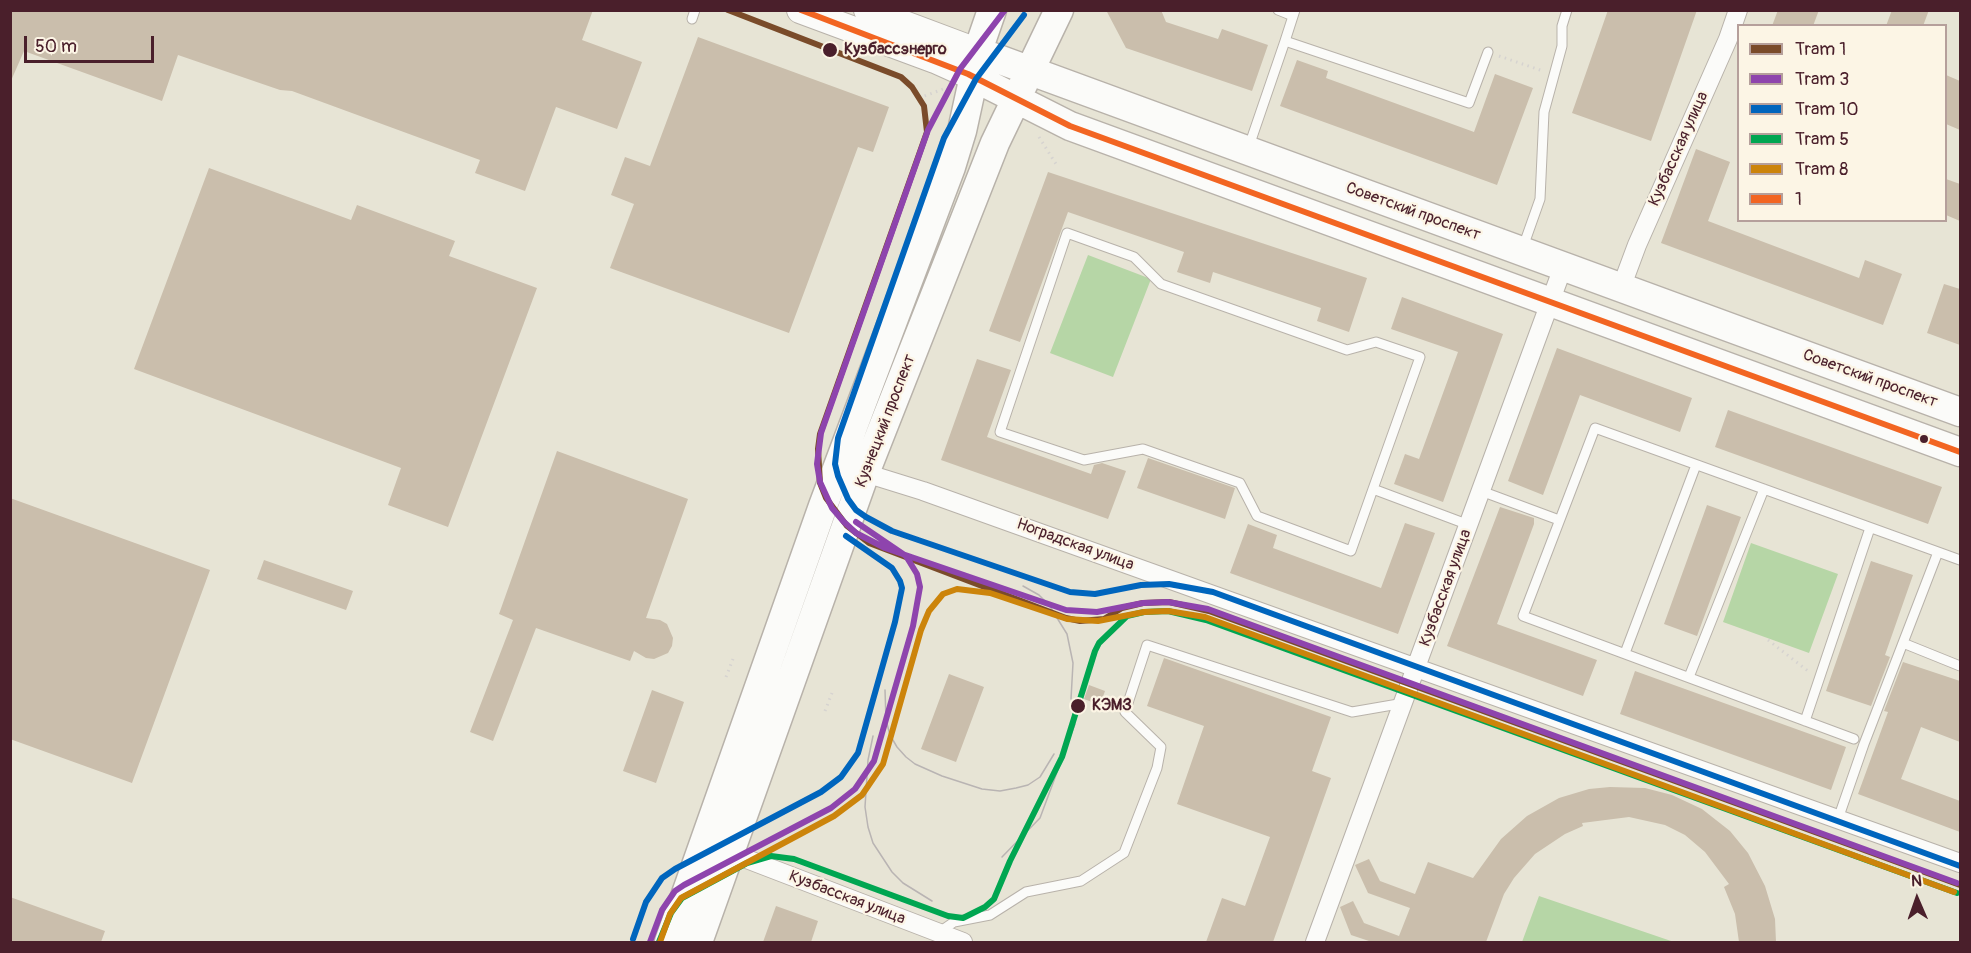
<!DOCTYPE html>
<meta charset="utf-8">
<style>
body{margin:0}
#map{position:relative;width:1971px;height:953px;overflow:hidden;background:#e7e4d5;font-family:Pangolin,sans-serif}
canvas{display:block}
.frame{position:absolute;inset:0;border:12px solid #4a1f2b;pointer-events:none}
.legend{position:absolute;left:1737px;top:24px;width:210px;height:198px;box-sizing:border-box;background:#fcf5e5;border:2px solid #b59f9b;margin:0;padding:8px 10px;list-style:none;font-size:18px;color:#4a1f2b}
.legend li{display:flex;align-items:center;gap:12px;height:30px}
.legend b{width:30px;border:2px solid #b59f9b}
.north{position:absolute;left:1887px;top:869px;width:60px;height:60px;-webkit-text-stroke:4px #fcf5e5;paint-order:stroke;rotate:358deg;font-size:16px;font-weight:700;line-height:24px;text-align:center;color:#4a1f2b}
.north::after{content:'';display:block;margin:auto;width:21px;height:27px;background:#4a1f2b;clip-path:polygon(50% 0,100% 100%,50% 72%,0 100%)}
.scale{position:absolute;left:24px;top:36px;width:130px;height:27px;box-sizing:border-box;border:3px solid #4a1f2b;border-top:0;padding-left:8px;font-size:18px;line-height:21px;white-space:nowrap;color:#4a1f2b;-webkit-text-stroke:4px #fcf5e5;paint-order:stroke}
</style>
<div id="map">
<canvas width="1971" height="953"></canvas>
<div class="frame"></div>
<ul class="legend">
<li><b style="height:8px;background:#7a4b2a"></b>Tram 1</li>
<li><b style="height:8px;background:#8e44ad"></b>Tram 3</li>
<li><b style="height:8px;background:#0065bd"></b>Tram 10</li>
<li><b style="height:8px;background:#00a651"></b>Tram 5</li>
<li><b style="height:8px;background:#cc840b"></b>Tram 8</li>
<li><b style="height:8px;background:#f26522"></b>1</li>
</ul>
<div class="north">N</div>
<div class="scale">50 m</div>
</div>
<script>
const ctx = document.querySelector('canvas').getContext('2d');
ctx.lineJoin = 'round';
function paint(path, color) {
  ctx.fillStyle = color;
  ctx.fill(path, 'evenodd');
}
function toPath(rows) {
  const path = new Path2D();
  for (const r of rows) {
    path.moveTo(r[0], r[1]);
    for (let i = 2; i < r.length; i += 2) path.lineTo(r[i], r[i + 1]);
  }
  return path;
}
function strokePath(path, color, width, dash) {
  ctx.strokeStyle = color;
  ctx.lineWidth = width;
  ctx.lineCap = dash ? 'butt' : 'round';
  ctx.setLineDash(dash || []);
  ctx.stroke(path);
}
function write(font, color, halo, rows, align = 'center') {
  ctx.font = font + ' Pangolin,sans-serif';
  ctx.lineWidth = 4.5;
  ctx.setLineDash([]);
  ctx.textBaseline = 'middle';
  ctx.strokeStyle = halo;
  ctx.fillStyle = color;
  for (const [text, x, y, turn = 0] of rows) {
    ctx.save();
    ctx.translate(x, y);
    ctx.rotate((+turn || 0) * Math.PI / 180);
    ctx.textAlign = isNaN(turn) ? turn : align;
    if (halo) ctx.strokeText(text, 0, 0);
    ctx.fillText(text, 0, 0);
    ctx.restore();
  }
}
paint(toPath([
 [1088,255,1151,279,1113,377,1050,353],
 [1751,543,1838,574,1809,653,1723,622],
 [1539,896,1674,942,1522,942]
]), '#b6d6a6');
paint(toPath([
 [10,10,593,10,582,40,642,62,617,129,556,107,525,191,475,173,480,160,292,91,280,90,178,55,162,101,24,51,10,83],
 [1106,10,1161,10,1166,22,1218,39,1222,29,1268,45,1252,91,1126,48],
 [1608,10,1697,10,1651,141,1572,113],
 [1778,10,1819,10,1813,26,1772,26],
 [1892,10,1929,10,1923,26,1886,26],
 [698,37,889,107,873,152,858,147,789,333,610,268,634,204,611,195,625,157,650,166],
 [1297,60,1328,71,1326,78,1474,132,1495,74,1533,88,1497,185,1280,106],
 [1946,75,1960,81,1960,130,1946,124],
 [1696,149,1730,162,1708,221,1859,278,1865,260,1902,274,1883,325,1661,243],
 [209,168,351,220,357,205,455,241,449,256,537,288,448,527,388,505,401,468,134,369],
 [1048,172,1367,278,1349,332,1317,321,1321,308,1213,272,1210,283,1177,272,1184,252,1068,212,1020,342,989,331],
 [1946,179,1960,184,1960,221,1946,215],
 [1944,284,1960,289,1960,345,1927,333],
 [1402,297,1503,334,1443,502,1394,484,1405,454,1419,459,1458,352,1391,329],
 [1557,348,1692,398,1680,432,1580,395,1543,495,1508,481],
 [977,359,1011,370,987,437,1091,474,1094,465,1102,463,1126,471,1108,519,941,460],
 [1728,410,1942,487,1928,524,1715,447],
 [557,451,688,499,646,618,660,620,667,624,673,638,672,646,668,653,654,659,646,658,634,651,630,661,536,628,493,741,470,732,513,620,499,614],
 [1148,458,1235,488,1225,519,1137,488],
 [10,498,210,570,132,783,10,739],
 [1707,505,1741,517,1697,636,1664,624],
 [1500,507,1534,518,1534,524,1497,624,1597,660,1583,696,1447,646],
 [1405,523,1435,533,1398,634,1230,573,1248,524,1277,535,1273,548,1381,588],
 [264,560,353,591,346,610,257,579],
 [1871,561,1913,575,1885,655,1890,657,1871,706,1826,691],
 [1164,658,1331,717,1312,771,1331,778,1273,942,1206,942,1222,898,1245,906,1270,837,1177,804,1204,726,1147,706],
 [1903,662,1960,681,1960,742,1921,727,1901,779,1960,801,1960,832,1858,794,1888,712,1884,711],
 [1635,671,1846,747,1831,790,1620,714],
 [949,674,984,687,956,762,921,749],
 [1089,685,1105,691,1100,705,1084,699],
 [652,690,684,702,656,783,623,771],
 [1610,787,1645,788,1672,795,1702,809,1730,831,1748,853,1765,886,1775,919,1776,942,1739,942,1735,914,1724,887,1729,884,1705,852,1685,835,1665,825,1629,817,1582,823,1583,826,1565,834,1535,854,1514,878,1504,894,1486,942,1372,942,1351,935,1340,907,1353,901,1364,923,1399,936,1410,908,1368,893,1355,865,1369,859,1380,881,1415,894,1428,862,1473,878,1501,839,1527,816,1559,798,1589,789],
 [10,897,105,931,101,942,10,942],
 [776,906,818,921,811,942,763,942]
]), '#cabeac');
const service = toPath([
 [1278,10,1293,16],
 [692,19,695,10],
 [1285,41,1295,10],
 [1248,149,1285,41,1469,103,1488,52],
 [1523,247,1540,199,1544,112,1562,46,1562,26,1567,10],
 [1373,489,1420,357,1376,342,1347,350,1161,284,1134,257,1067,233,1000,432,1084,460,1143,449,1240,483,1257,516,1351,551,1373,489,1469,525],
 [1481,491,1559,520],
 [1938,552,1960,560],
 [1903,643,1960,666],
 [1625,653,1696,465],
 [1689,677,1764,489],
 [1805,721,1870,528],
 [1838,819,1864,744,1938,552,1595,428,1523,616,1854,739],
 [938,933,954,922,990,915,1026,892,1081,881,1124,853,1157,768,1161,747,1125,712,1147,645,1352,712,1404,703]
]);
const minor = toPath([
 [1621,288,1637,245,1728,39,1738,10],
 [865,473,923,491,1960,863],
 [731,853,963,942],
 [1315,942,1563,267]
]);
const secondary = toPath([
 [800,10,935,60,975,78],
 [867,10,979,52]
]);
const primary = toPath([
 [979,52,1960,412],
 [975,78,1070,126,1960,452],
 [669,942,823,506,951,167,962,131,982,39,992,10],
 [698,942,865,473,995,143,1059,10]
]);
strokePath(service, '#b8b2aa', 11);
strokePath(minor, '#b8b2aa', 20);
strokePath(secondary, '#b8b2aa', 28);
strokePath(primary, '#b8b2aa', 31);
strokePath(toPath([
 [1499,56,1543,71],
 [919,98,946,88],
 [1039,137,1056,164],
 [1768,640,1808,671],
 [726,677,733,659],
 [825,711,832,693]
]), '#d6d3d0', 3, [1.5, 4.5]);
strokePath(service, '#fbfbf9', 9);
strokePath(minor, '#fbfbf9', 18);
strokePath(secondary, '#fbfbf9', 26);
strokePath(primary, '#fbfbf9', 28);
strokePath(toPath([
 [1023,586,1039,595,1049,605,1067,634,1073,663,1071,699],
 [885,690,886,720,890,735,897,747,906,757,915,764,942,776,982,789,1000,791,1016,788,1028,785,1040,777,1054,754],
 [873,736,868,760,865,807,868,827,873,843,892,872,903,883,932,901],
 [1002,857,1040,818,1075,724]
]), '#b9b4b3', 1.5);
strokePath(toPath([
 [801,10,968,74,1070,126,1960,452]
]), '#f26522', 6);
strokePath(toPath([
 [728,10,901,77,912,87,924,106,927,132,820,434,818,449,820,483,826,498,847,526,869,543,1066,618,1080,621,1104,619,1122,608,1143,603,1169,602,1209,611,1960,885]
]), '#7a4b2a', 6);
strokePath(toPath([
 [1005,10,960,69,928,130,821,433,817,464,820,482,832,508,844,522,856,533,885,548,1066,610,1097,612,1143,603,1168,602,1208,609,1957,883],
 [650,942,662,910,675,891,684,885,831,808,855,789,874,761,913,626,920,587,917,574,906,556,856,522]
]), '#8e44ad', 6);
strokePath(toPath([
 [1024,15,976,79,944,138,838,438,835,464,838,476,848,499,856,510,866,517,892,531,1070,592,1095,594,1141,585,1169,584,1213,592,1960,866],
 [633,939,646,902,662,878,675,869,821,792,841,777,858,753,895,622,902,588,900,581,892,568,846,536]
]), '#0065bd', 6);
strokePath(toPath([
 [659,942,671,913,682,898,747,863,771,856,794,859,948,916,963,918,985,907,994,899,1010,861,1062,757,1095,651,1099,643,1127,616,1144,612,1168,611,1206,620,1957,893]
]), '#00a651', 6);
strokePath(toPath([
 [660,942,670,914,681,898,834,816,862,795,883,764,921,630,929,611,943,594,957,589,990,593,1067,619,1098,621,1144,612,1168,611,1205,617,1954,892]
]), '#cc840b', 6);
for (const [x, y, r, color] of [
 [830,50,8,"#4a1f2b"],
 [1924,439,5,"#4a1f2b"],
 [1078,706,8,"#4a1f2b"]
]) {
  const dot = new Path2D();
  dot.arc(x, y, r, 0, 2 * Math.PI);
  ctx.fillStyle = color;
  ctx.fill(dot);
  strokePath(dot, '#fcf5e5', 2);
}
write('bold 16px', '#4a1f2b', '#fcf5e5', [
 ["Кузбассэнерго",844,50],
 ["КЭМЗ",1092,706]
], 'left');
write('16px', '#4a1f2b', '#fcf5e5', [
 ["Кузбасская улица",1679,149,-66],
 ["Советский проспект",1413,212,20],
 ["Советский проспект",1870,379,20],
 ["Кузнецкий проспект",886,421,-69],
 ["Ноградская улица",1075,545,20],
 ["Кузбасская улица",1446,588,-70],
 ["Кузбасская улица",847,898,21]
]);
</script>
